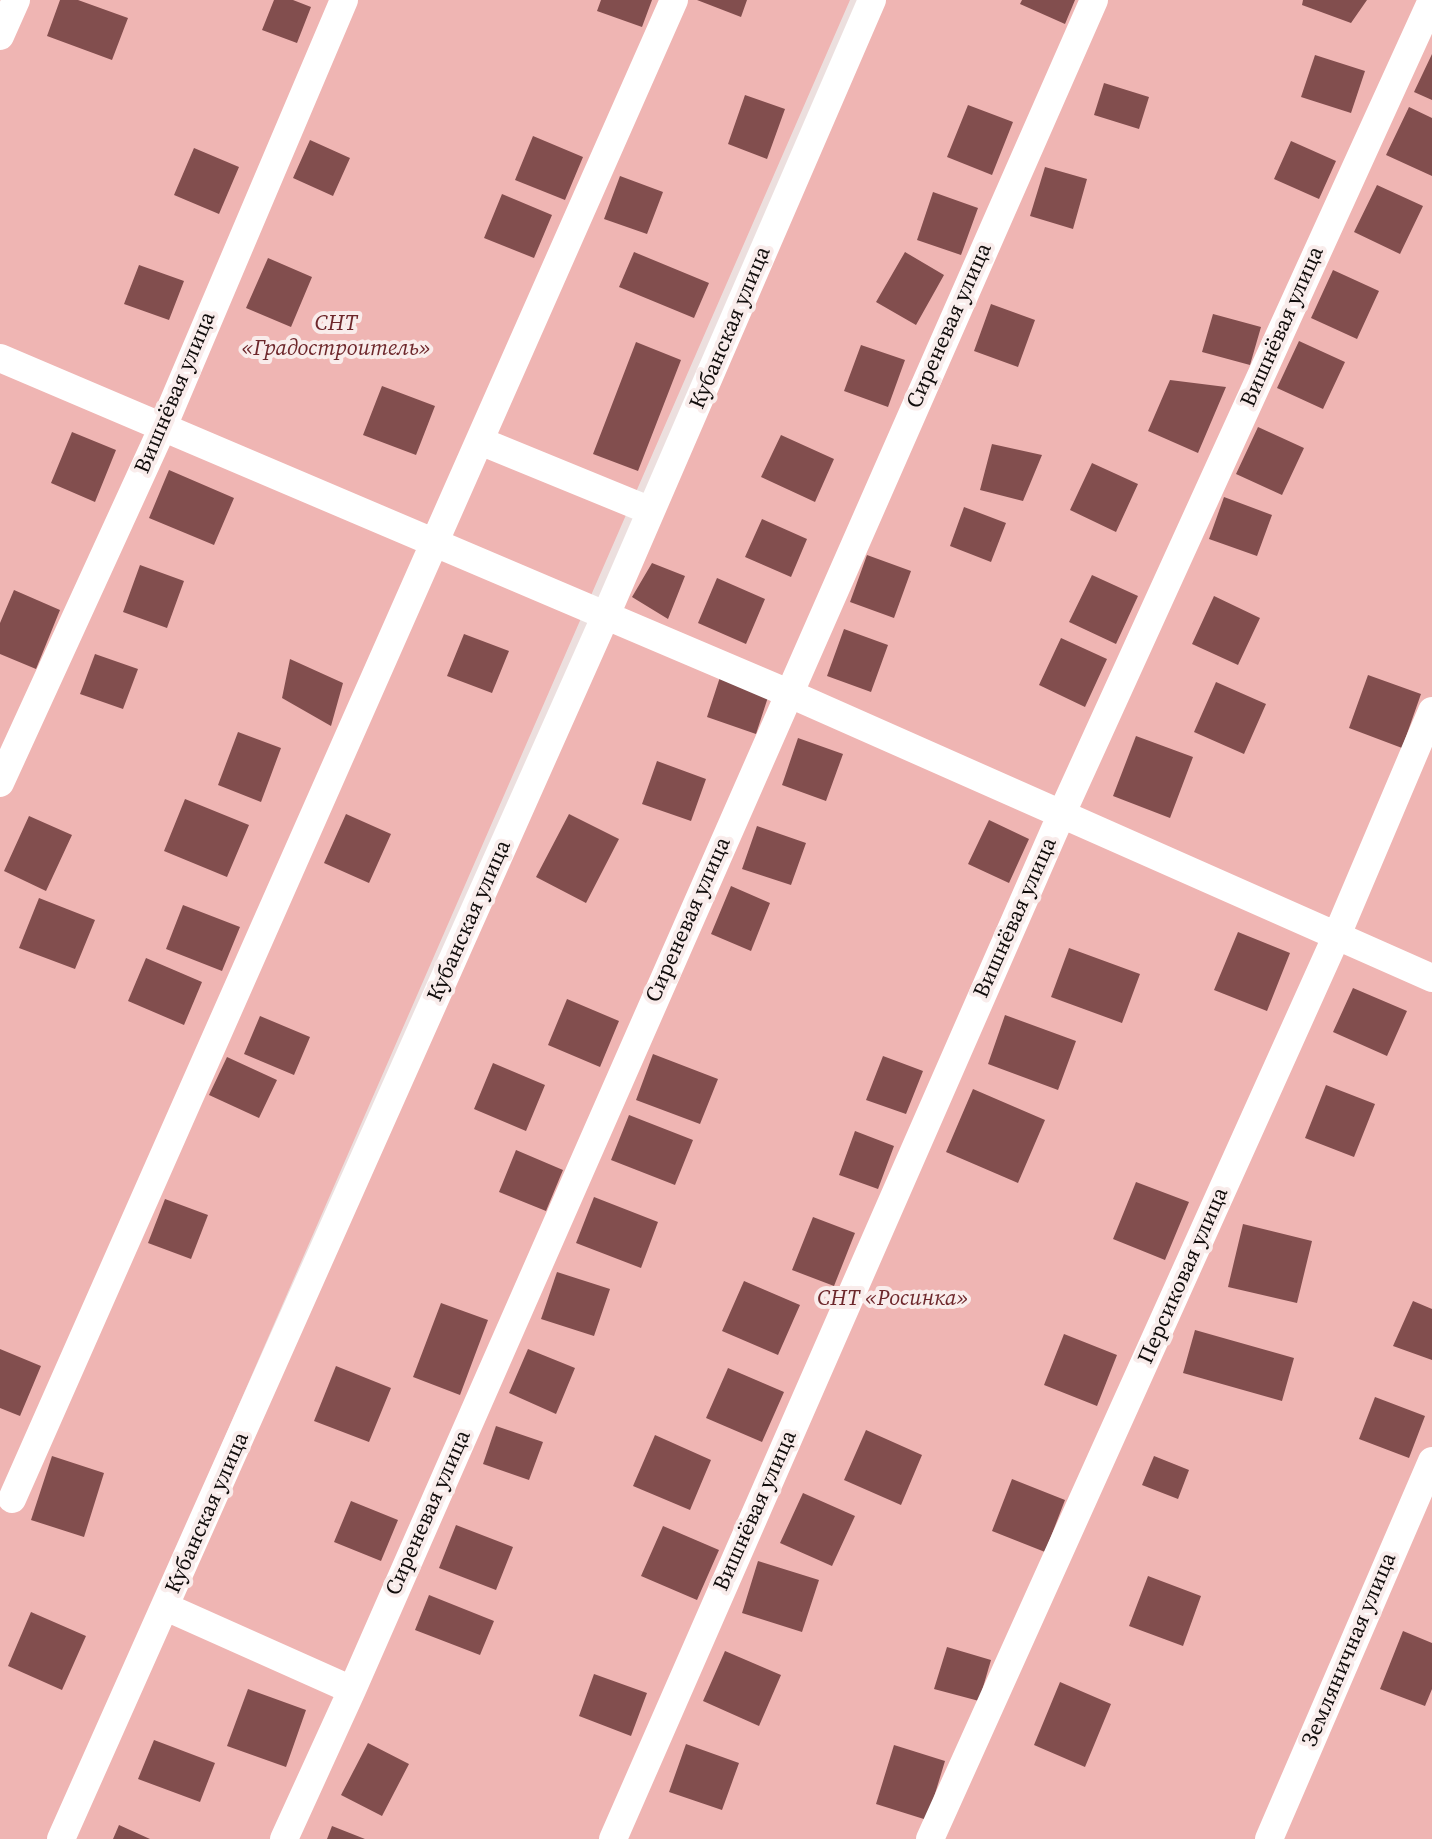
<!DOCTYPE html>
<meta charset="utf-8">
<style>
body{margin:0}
canvas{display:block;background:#ecdfde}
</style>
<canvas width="1432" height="1839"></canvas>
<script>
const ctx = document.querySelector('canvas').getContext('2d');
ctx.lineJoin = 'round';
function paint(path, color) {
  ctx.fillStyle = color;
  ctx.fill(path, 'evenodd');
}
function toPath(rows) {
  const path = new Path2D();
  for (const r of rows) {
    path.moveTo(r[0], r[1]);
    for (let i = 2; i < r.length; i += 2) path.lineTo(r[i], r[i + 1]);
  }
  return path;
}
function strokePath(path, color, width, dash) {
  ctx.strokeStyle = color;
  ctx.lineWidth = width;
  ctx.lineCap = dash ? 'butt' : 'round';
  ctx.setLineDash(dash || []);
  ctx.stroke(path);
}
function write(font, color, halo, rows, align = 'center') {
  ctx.font = font + ' "Source Serif 4",serif';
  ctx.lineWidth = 8;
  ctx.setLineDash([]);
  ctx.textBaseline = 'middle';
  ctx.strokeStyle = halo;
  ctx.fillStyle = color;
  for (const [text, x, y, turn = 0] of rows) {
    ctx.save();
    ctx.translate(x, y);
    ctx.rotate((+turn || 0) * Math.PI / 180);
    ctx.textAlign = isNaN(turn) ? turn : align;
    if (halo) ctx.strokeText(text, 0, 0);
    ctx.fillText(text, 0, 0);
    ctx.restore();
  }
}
paint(toPath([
 [0,0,850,0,50,1839,0,1839],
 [872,0,1432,0,1432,1839,61,1839]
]), '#efb5b3');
paint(toPath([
 [60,0,78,0,128,18,112,60,47,36],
 [274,0,293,0,311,7,297,43,262,30],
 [601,0,652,0,642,27,597,11],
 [697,0,747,0,741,17],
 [1022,0,1075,0,1065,24,1020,4],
 [1303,0,1367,0,1351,23,1302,5],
 [1432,54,1432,100,1414,92],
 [1315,55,1365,71,1351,113,1301,97],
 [1104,83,1149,97,1139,129,1094,115],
 [745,95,785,109,767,159,728,144],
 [968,105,1013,122,992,175,947,157],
 [1409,107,1432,118,1432,176,1386,155],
 [533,136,583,157,565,200,515,180],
 [310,140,350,158,333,196,293,178],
 [1291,141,1336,161,1319,199,1274,179],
 [194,148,239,167,219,214,174,195],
 [1045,167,1087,179,1073,229,1030,216],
 [620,176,663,192,647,234,604,219],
 [1377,185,1423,206,1400,254,1354,232],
 [933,192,978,208,961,255,917,240],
 [502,194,552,215,534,258,484,238],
 [634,252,709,283,694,318,619,287],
 [905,252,944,275,916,325,876,302],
 [268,258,312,277,291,327,246,308],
 [139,265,184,281,169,320,124,304],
 [1333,270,1379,291,1357,339,1311,318],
 [991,304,1035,320,1018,367,974,351],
 [1213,314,1261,327,1250,365,1202,352],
 [1299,341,1345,362,1323,409,1277,388],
 [636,342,681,360,638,471,593,454],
 [861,345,905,360,888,407,844,391],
 [1170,380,1226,387,1198,453,1148,431],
 [382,386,435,406,416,455,363,435],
 [1258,427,1304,448,1282,495,1236,474],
 [72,432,116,450,95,502,51,483],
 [781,435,834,459,815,502,761,477],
 [992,444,1042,455,1023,501,980,490],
 [1092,463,1138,484,1116,532,1070,510],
 [169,470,234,498,214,545,149,518],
 [1224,497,1272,515,1257,556,1209,539],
 [964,507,1006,523,991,562,950,546],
 [762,519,807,539,791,577,745,557],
 [867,555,911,571,894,618,850,602],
 [652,563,685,576,668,619,632,597],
 [140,565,184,581,167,628,123,612],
 [1092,575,1138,596,1116,644,1069,622],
 [717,578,765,599,746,644,698,623],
 [14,590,60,610,36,669,0,654,0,623],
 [1214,596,1260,618,1238,665,1192,644],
 [844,629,888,645,871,692,827,676],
 [464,634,509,651,492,693,447,676],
 [1061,638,1107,659,1085,707,1039,685],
 [95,654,138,669,123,709,80,694],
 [290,659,343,683,331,726,282,698],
 [721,674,770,691,756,734,707,717],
 [1368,675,1421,694,1402,748,1349,728],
 [1216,682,1266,704,1244,754,1194,732],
 [238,732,281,748,261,802,218,785],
 [1136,736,1193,757,1170,818,1113,796],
 [798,738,843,754,826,801,782,785],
 [657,761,706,779,691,821,642,804],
 [185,799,249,825,227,877,164,851],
 [346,814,391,834,369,883,324,863],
 [569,814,619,839,586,903,536,877],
 [29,816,72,835,46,891,4,871],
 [989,820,1029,839,1009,883,968,864],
 [757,826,806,843,791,885,742,869],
 [731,886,770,903,751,951,711,934],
 [39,898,95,920,75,969,19,948],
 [183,905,240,927,222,971,166,949],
 [1238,932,1290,953,1267,1011,1214,990],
 [1069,948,1140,974,1122,1023,1051,997],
 [146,958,202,982,184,1025,128,1001],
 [1353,988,1407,1011,1387,1056,1333,1032],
 [567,999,619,1021,600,1067,548,1045],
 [1005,1015,1076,1041,1058,1090,988,1064],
 [260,1016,310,1037,294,1075,244,1054],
 [653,1054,718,1079,700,1124,636,1100],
 [883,1056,923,1071,906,1114,866,1100],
 [227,1057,277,1080,259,1118,209,1095],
 [493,1063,545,1085,526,1131,474,1109],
 [1326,1085,1375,1104,1354,1157,1305,1138],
 [973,1089,1045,1120,1018,1183,946,1152],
 [629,1115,693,1140,675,1185,611,1160],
 [855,1131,894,1146,878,1189,839,1175],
 [516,1150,563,1170,546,1211,499,1192],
 [1136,1182,1189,1202,1165,1260,1113,1239],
 [594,1197,658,1222,641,1268,576,1243],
 [165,1199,208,1215,191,1259,148,1243],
 [813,1217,855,1233,834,1286,792,1270],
 [1243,1224,1312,1241,1297,1303,1228,1287],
 [557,1272,610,1289,594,1336,541,1319],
 [744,1281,800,1305,778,1355,722,1331],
 [1413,1301,1432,1309,1432,1360,1393,1346],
 [441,1303,488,1320,460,1395,413,1377],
 [1195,1330,1294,1358,1282,1401,1183,1373],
 [1064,1334,1117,1355,1097,1406,1044,1385],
 [0,1349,41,1366,20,1416,0,1408],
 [528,1349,575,1368,556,1414,509,1393],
 [336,1366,391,1388,369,1442,314,1421],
 [728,1368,784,1392,762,1442,706,1418],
 [1375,1397,1425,1416,1409,1458,1359,1439],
 [496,1426,543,1442,529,1480,483,1464],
 [866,1430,922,1455,901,1505,844,1480],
 [655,1435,711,1460,690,1510,633,1486],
 [52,1456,104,1473,84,1537,31,1520],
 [1154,1456,1189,1470,1178,1499,1142,1485],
 [1012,1479,1065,1500,1045,1552,992,1531],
 [803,1493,855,1516,832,1566,780,1543],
 [351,1501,398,1520,381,1561,334,1542],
 [456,1525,513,1547,496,1590,439,1568],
 [663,1526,719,1550,697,1600,641,1576],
 [758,1561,819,1580,802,1632,742,1613],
 [1148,1576,1201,1596,1183,1646,1129,1626],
 [429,1595,494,1621,480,1655,415,1630],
 [31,1612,86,1636,62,1690,8,1666],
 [1403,1631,1432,1643,1432,1689,1425,1706,1380,1689],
 [947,1647,991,1660,979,1701,934,1689],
 [725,1651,781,1675,759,1726,703,1701],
 [594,1674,647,1693,631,1736,579,1716],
 [1060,1682,1111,1704,1085,1767,1034,1745],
 [248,1689,306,1710,286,1767,227,1746],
 [154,1740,215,1763,200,1802,138,1779],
 [368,1743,409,1764,382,1816,341,1795],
 [686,1744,739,1763,722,1810,669,1792],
 [894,1745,945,1761,927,1820,876,1804],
 [119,1825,150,1839,113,1839],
 [332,1826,365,1839,327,1839]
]), '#824e4e');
strokePath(toPath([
 [0,36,16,0],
 [0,358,788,693,1432,978],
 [480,441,651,511],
 [0,783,162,429,344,0],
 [12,1499,674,0],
 [166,1607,352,1690],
 [61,1839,606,615,872,0],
 [284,1839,352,1690,1094,0],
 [613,1839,1062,813,1432,0],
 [930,1839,1337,935,1432,711],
 [1269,1839,1432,1461]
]), '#fff', 28);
write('italic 22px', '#6d272b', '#f9eceb', [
 ["СНТ",336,324],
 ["«Градостроитель»",336,349],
 ["СНТ «Росинка»",893,1299]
]);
write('22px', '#100c0b', '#f9eceb', [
 ["Сиреневая улица",950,326,-66],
 ["Вишнёвая улица",1283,327,-66],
 ["Кубанская улица",731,328,-67],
 ["Вишнёвая улица",176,393,-67],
 ["Вишнёвая улица",1016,918,-66],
 ["Сиреневая улица",689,920,-66],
 ["Кубанская улица",470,921,-66],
 ["Персиковая улица",1184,1276,-66],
 ["Вишнёвая улица",756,1511,-66],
 ["Кубанская улица",208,1513,-66],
 ["Сиреневая улица",429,1513,-66],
 ["Земляничная улица",1350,1650,-67]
]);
</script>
